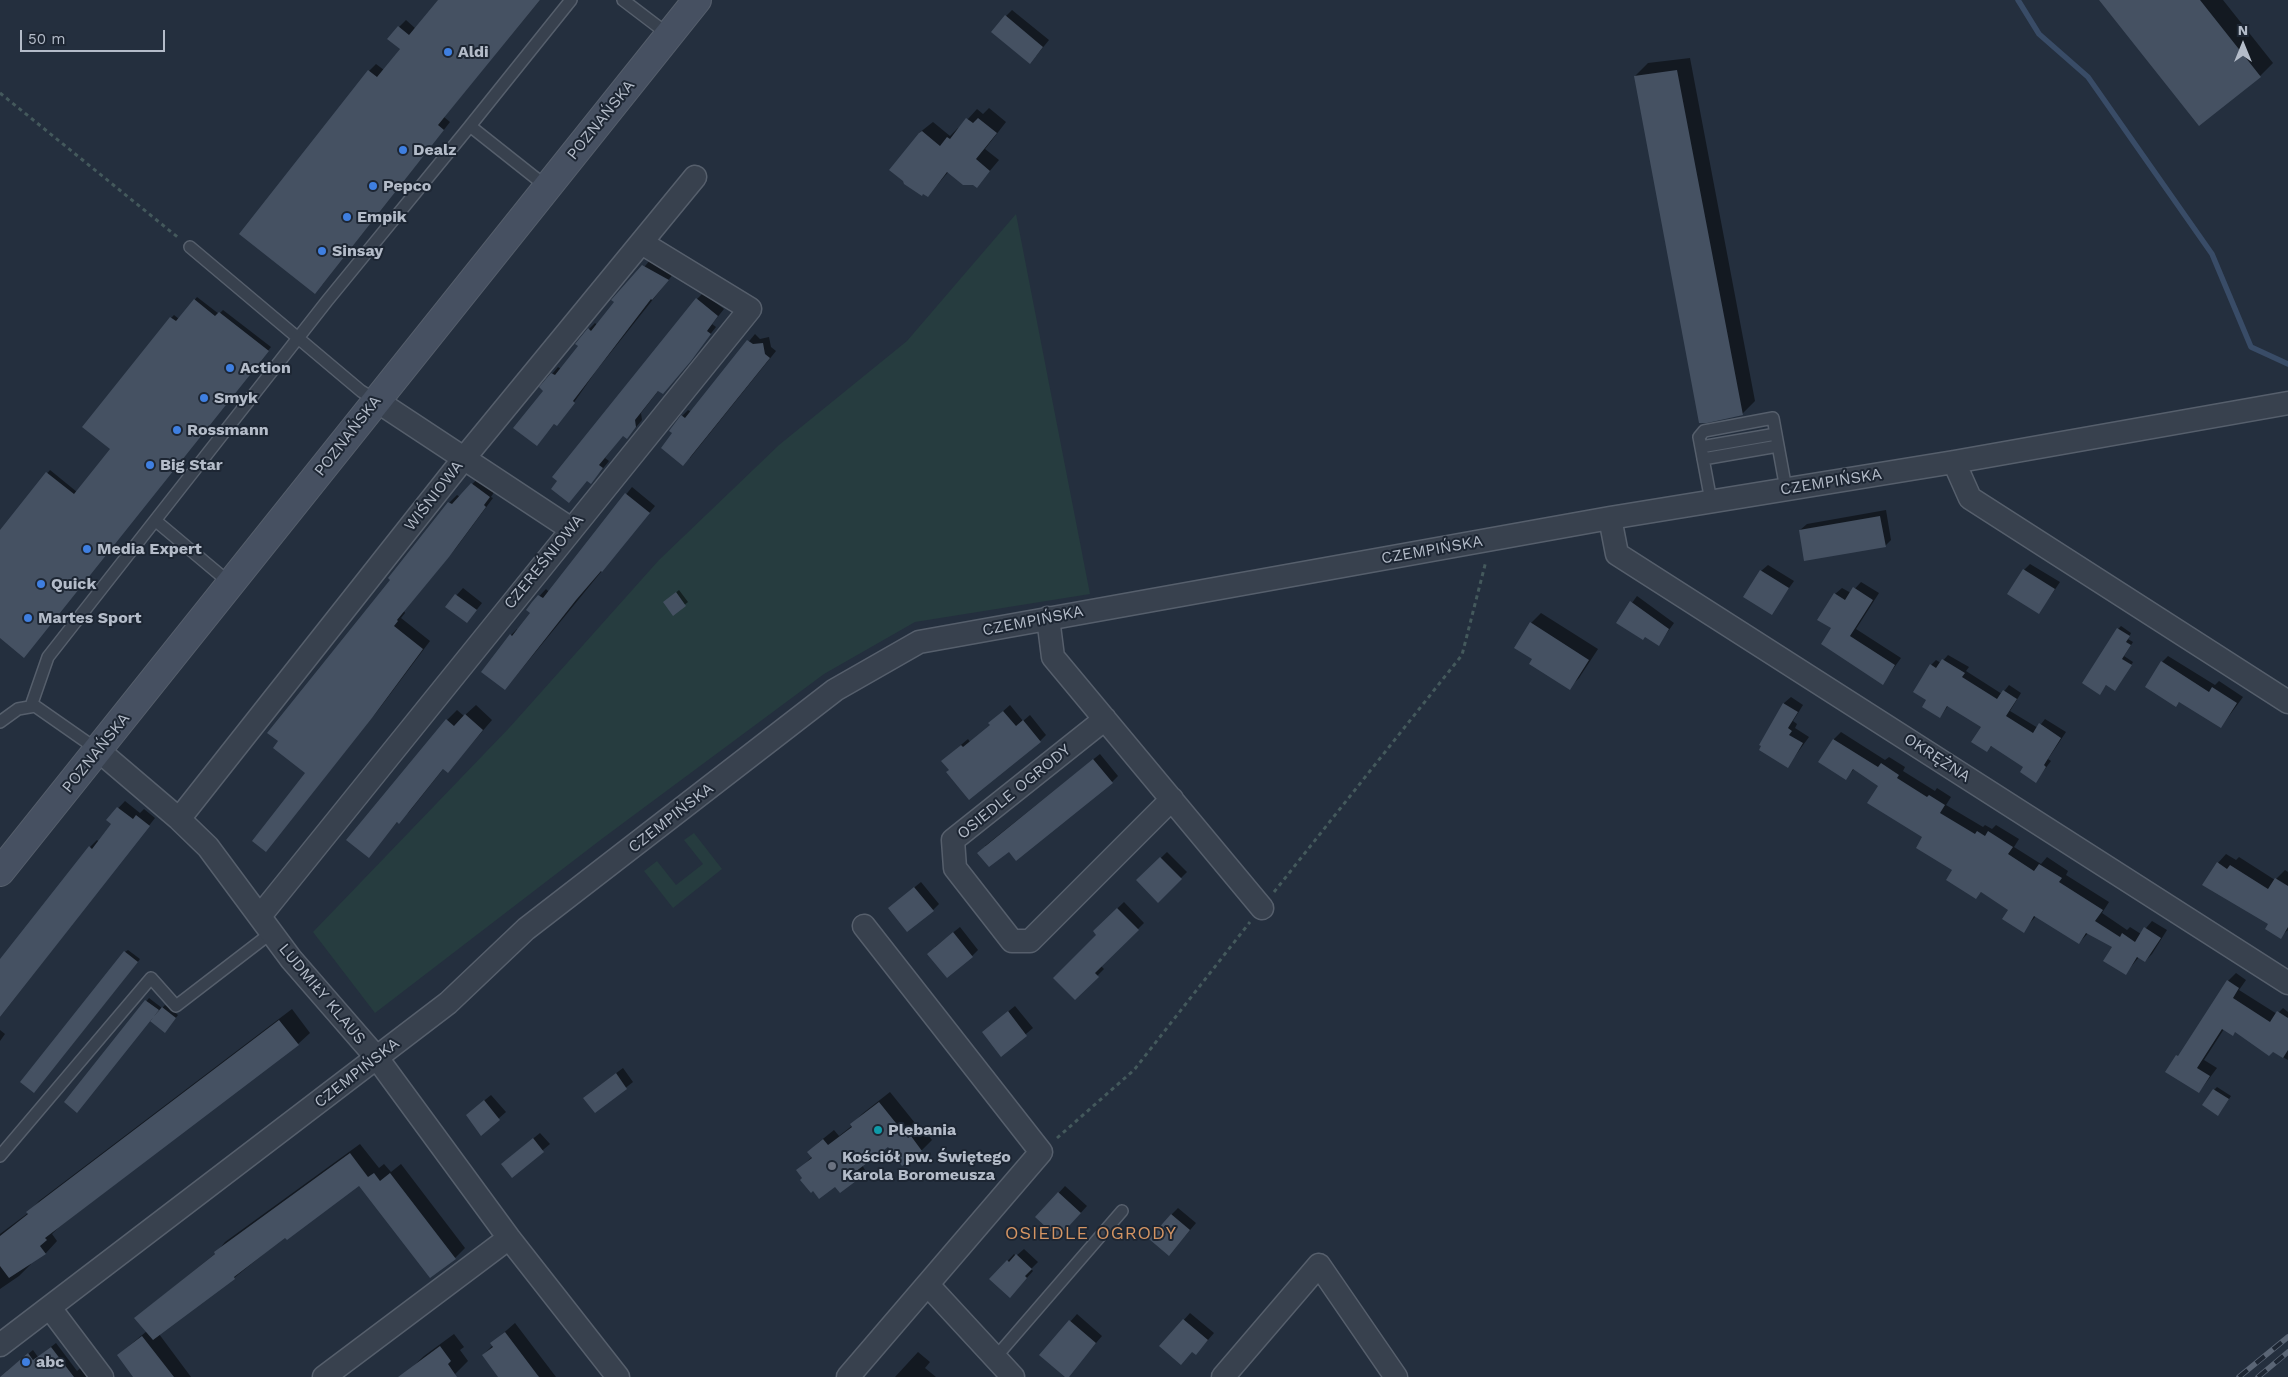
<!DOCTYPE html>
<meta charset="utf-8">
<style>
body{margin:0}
#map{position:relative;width:2288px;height:1377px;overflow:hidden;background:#242f3e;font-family:"Work Sans",sans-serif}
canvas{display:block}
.north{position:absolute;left:2218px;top:20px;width:50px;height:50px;-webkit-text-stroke:4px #1d2633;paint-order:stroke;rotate:0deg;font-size:14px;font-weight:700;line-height:20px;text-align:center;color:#b4bcc9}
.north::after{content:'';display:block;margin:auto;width:18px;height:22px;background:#b4bcc9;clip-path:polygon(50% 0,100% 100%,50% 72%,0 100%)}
.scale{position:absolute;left:20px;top:30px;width:145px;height:22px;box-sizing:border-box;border:2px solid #b4bcc9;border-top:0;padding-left:6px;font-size:15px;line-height:18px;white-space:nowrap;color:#b4bcc9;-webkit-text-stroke:4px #1d2633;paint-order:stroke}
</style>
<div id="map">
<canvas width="2288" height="1377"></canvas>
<div class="north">N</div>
<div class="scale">50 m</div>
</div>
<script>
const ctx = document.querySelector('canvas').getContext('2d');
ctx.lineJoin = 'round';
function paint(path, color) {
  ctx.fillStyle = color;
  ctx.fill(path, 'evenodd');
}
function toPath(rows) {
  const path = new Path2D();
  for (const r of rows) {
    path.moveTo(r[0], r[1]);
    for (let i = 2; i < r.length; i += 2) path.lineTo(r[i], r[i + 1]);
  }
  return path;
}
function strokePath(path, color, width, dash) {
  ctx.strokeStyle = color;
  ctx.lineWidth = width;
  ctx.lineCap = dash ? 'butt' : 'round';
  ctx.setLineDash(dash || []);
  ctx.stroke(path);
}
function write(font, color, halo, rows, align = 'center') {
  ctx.font = font + ' "Work Sans",sans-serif';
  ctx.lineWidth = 4;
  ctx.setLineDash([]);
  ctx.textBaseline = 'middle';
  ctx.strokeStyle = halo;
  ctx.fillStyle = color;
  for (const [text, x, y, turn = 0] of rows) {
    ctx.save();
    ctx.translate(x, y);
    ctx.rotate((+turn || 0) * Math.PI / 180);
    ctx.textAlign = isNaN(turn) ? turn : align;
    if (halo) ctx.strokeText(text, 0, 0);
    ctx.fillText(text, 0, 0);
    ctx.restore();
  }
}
paint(toPath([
 [1016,214,1090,594,915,622,824,674,603,838,375,1013,313,932,510,727,659,560,779,445,907,341],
 [694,833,722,869,673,908,644,871,657,861,676,885,703,864,684,840]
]), '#263c3f');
paint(toPath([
 [439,0,540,0,444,117,450,122,322,285,369,71,376,64,384,70,401,48,399,27,406,20,416,29],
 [2100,0,2223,0,2273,63,2260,76,2199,125],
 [1012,10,1049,40,1036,56,1006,16],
 [1690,58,1755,401,1742,414,1635,76,1648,63],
 [989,108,1006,122,985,149,999,160,977,186,949,171,928,196,919,133,933,122,950,136,958,128,959,129,977,109,983,114],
 [650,260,674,273,596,371,563,418,555,423,536,445,544,391,541,387,558,367,561,369,580,346,589,329,595,323,597,325],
 [703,293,724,309,712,324,716,327,669,386,659,390,641,413,642,420,627,438,623,435,605,458,609,461,591,483,587,480,697,299],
 [197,297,219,314,223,310,271,347,27,653,0,637,0,532,50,470,77,492,111,449,84,427,171,318,174,315,179,319],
 [755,334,760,339,769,337,771,347,776,351,690,458,674,433,682,416,688,410,691,412],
 [479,477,496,489,491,497,493,498,456,548,404,611,405,613,401,618,430,641,379,709,266,851,307,773,391,579,449,503,457,495,460,497],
 [632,487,655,506,511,682,511,635,517,629,519,630,532,613,533,603,546,589,549,592],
 [1886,510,1891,540,1885,546,1800,530,1807,524],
 [2030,564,2060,582,2039,613,2024,570],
 [1768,565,1794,581,1771,613,1761,571],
 [1861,582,1879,593,1856,629,1901,658,1883,683,1832,628,1835,594,1842,588,1851,593],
 [463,588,482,603,467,622,447,606],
 [679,590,688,602,673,614,667,600],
 [1637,596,1674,623,1659,644,1618,622],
 [1541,613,1598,649,1579,678,1569,688,1534,658,1531,623],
 [2121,626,2131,633,2128,639,2133,642,2124,656,2133,662,2118,686,2107,684,2100,693,2118,629],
 [1948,655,1969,667,1966,671,2002,694,2009,685,2021,693,2010,711,2038,728,2045,719,2066,732,2048,759,2051,761,2036,781,2025,767,1992,746,1987,750,1983,727,1948,706,1940,717,1928,699,1931,665,1936,660,1941,663],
 [2168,656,2215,685,2219,681,2243,697,2221,727,2180,701,2176,705,2162,662],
 [1791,697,1803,705,1793,721,1797,724,1795,728,1809,737,1787,767,1760,744,1784,703],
 [476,705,492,720,457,761,444,768,409,812,398,821,369,857,447,720,457,710,464,716],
 [1010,705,1023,721,1030,715,1046,735,1040,741,950,770,949,755,968,739,970,742,991,725,990,723],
 [1841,732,1885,760,1889,757,1905,767,1903,771,1935,791,1937,788,1951,797,1946,805,1983,827,1985,825,1992,829,1996,825,2019,839,2014,847,2041,864,2047,857,2068,871,2066,875,2109,902,2102,913,2127,930,2130,927,2141,934,2152,921,2167,930,2152,954,2145,961,2139,957,2126,973,2114,947,2088,933,2079,943,2036,916,2023,931,2010,909,1982,891,1976,898,1880,785,1854,769,1846,778,1820,762,1834,739],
 [1100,754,1118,776,1112,782,1009,850,985,846],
 [125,801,140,813,144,809,155,818,0,1017,0,961,90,847,97,840,99,842,112,824,107,820],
 [1167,852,1187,872,1158,901,1138,880],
 [2226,854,2236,860,2239,857,2275,880,2285,870,2288,872,2288,930,2280,937,2218,863],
 [921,882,939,904,933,910,889,908],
 [1124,902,1144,923,1101,966,1104,969,1075,998,1098,935,1094,931],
 [960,927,978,950,972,956,935,947],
 [128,950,140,959,37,1089,125,952],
 [2236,973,2246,980,2239,990,2277,1014,2283,1008,2288,1012,2288,1060,2235,1031,2224,1029,2204,1060,2217,1068,2199,1092,2167,1071,2185,1048,2228,981],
 [149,998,162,1008,165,1005,178,1015,168,1028,150,1020,66,1102],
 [1015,1006,1033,1028,1001,1055,983,1032],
 [292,1009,310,1033,298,1044,58,1228,52,1234,57,1241,46,1253,30,1263,31,1264,19,1276,0,1289,0,1234,28,1213,39,1201],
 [0,1030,5,1034,0,1041],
 [623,1068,633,1082,595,1112,591,1092],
 [2217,1087,2231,1096,2221,1111,2214,1090],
 [890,1092,919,1128,922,1126,932,1140,922,1150,903,1165,888,1145,862,1165,865,1170,855,1180,835,1185,804,1178,798,1170,813,1156,809,1152,819,1142,834,1130,839,1136,853,1125,852,1124,862,1114],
 [491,1095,506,1112,481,1134,474,1109],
 [540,1133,550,1144,512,1176,509,1158],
 [360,1144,379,1168,384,1164,391,1172,401,1164,465,1248,455,1258,359,1184,286,1236,234,1278,159,1334,191,1377,135,1377,118,1355,147,1331,135,1318,216,1253,225,1242],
 [1065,1186,1087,1206,1065,1230,1037,1217],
 [1178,1208,1196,1223,1175,1248,1171,1215],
 [1024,1249,1038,1262,1031,1269,1033,1271,1016,1290,991,1279,1014,1254,1016,1256],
 [1190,1313,1214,1333,1202,1347,1192,1351,1161,1346],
 [1077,1314,1102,1336,1073,1370,1041,1355],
 [515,1323,556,1377,500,1377,483,1355,493,1345,492,1343],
 [454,1334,464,1347,460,1350,468,1361,455,1374,451,1377,402,1377,424,1356],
 [56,1343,77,1371,82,1367,89,1377,11,1377,7,1371,33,1350,38,1357],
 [918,1352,930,1362,925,1368,936,1377,895,1377]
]), '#0007');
strokePath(toPath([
 [2018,0,2039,34,2088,77,2212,254,2251,347,2288,364]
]), '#394c67', 5.5);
paint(toPath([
 [438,0,540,0,438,125,444,130,315,294,239,234,368,70,377,77,400,49,387,39,398,26,409,35],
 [2099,0,2200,0,2261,77,2199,126],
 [1005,15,1043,47,1030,64,991,32],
 [1677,70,1743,415,1707,423,1699,423,1634,76],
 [966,118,973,123,978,118,997,133,976,159,990,171,977,188,973,185,963,185,947,172,928,197,923,194,922,196,904,184,903,181,889,170,919,133,922,131,940,146,947,137,950,139],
 [642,265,669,280,652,300,651,299,583,388,573,401,575,403,557,426,554,424,537,446,513,428,543,391,539,387,551,373,555,375,578,346,575,344,588,328,591,331,614,302,611,300],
 [696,298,718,316,707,331,711,334,691,361,663,394,658,391,635,420,636,427,627,439,623,436,599,465,603,468,591,484,587,481,569,503,551,489,557,481,552,477],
 [194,299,215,316,219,312,269,351,24,658,0,638,0,530,46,472,74,494,110,449,82,427,170,317,176,321],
 [747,340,753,344,763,343,765,354,770,358,683,466,661,448,672,433,669,431,681,415,685,418],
 [471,483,490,497,484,505,486,507,449,557,397,620,398,621,394,626,423,649,372,718,266,852,252,841,305,773,273,748,278,741,267,733,390,580,388,578,448,502,452,504],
 [625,493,650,513,602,572,601,571,576,600,505,690,481,672,510,634,512,636,530,613,526,610,532,602,538,595,543,598],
 [1880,516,1886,547,1804,561,1799,530],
 [2023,569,2055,589,2039,614,2007,594],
 [1760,570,1789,588,1772,615,1743,597],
 [1853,587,1873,600,1850,636,1895,665,1883,685,1821,644,1831,628,1817,620,1834,593,1845,600],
 [676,592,686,606,673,616,663,602],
 [455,594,477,610,467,623,445,607],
 [1630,601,1669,629,1659,646,1645,637,1643,640,1616,623],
 [1530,622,1589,660,1570,690,1529,664,1532,659,1514,648],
 [2117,628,2130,636,2126,642,2131,645,2122,659,2132,665,2115,691,2106,685,2100,695,2082,683],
 [1942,659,1965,673,1962,677,1997,699,2003,690,2017,699,2006,716,2033,733,2039,723,2061,738,2044,765,2046,767,2036,783,2020,772,2023,767,1991,746,1987,752,1971,742,1981,727,1947,706,1940,718,1922,707,1926,700,1913,692,1930,664,1936,668],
 [2161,661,2209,692,2212,687,2237,703,2221,728,2179,702,2176,707,2145,687],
 [1783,703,1798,712,1788,728,1792,731,1789,735,1803,743,1788,768,1759,750,1761,746,1759,745],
 [1003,711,1016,726,1023,720,1041,742,969,800,946,772,949,770,941,761,961,745,963,747,990,725,988,723],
 [465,714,483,730,448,773,443,769,399,824,397,822,369,858,346,840,446,719,454,726],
 [1833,739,1878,767,1881,763,1899,775,1897,778,1927,797,1929,795,1945,805,1940,813,1975,834,1977,831,1985,836,1988,831,2013,847,2008,854,2034,871,2039,864,2062,878,2059,882,2103,910,2095,921,2120,937,2122,933,2135,942,2144,927,2161,938,2145,962,2137,957,2126,975,2103,961,2112,947,2086,933,2079,944,2034,916,2024,933,2002,919,2008,910,1981,892,1976,899,1946,880,1952,870,1916,848,1922,837,1867,803,1878,786,1853,769,1846,780,1818,762],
 [1093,759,1113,783,1016,861,1009,852,989,867,977,853],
 [117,807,133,819,136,815,150,826,0,1017,0,959,89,846,92,849,111,824,106,820],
 [1160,857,1182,879,1158,903,1136,880],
 [2217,862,2227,869,2230,865,2268,889,2275,878,2288,886,2288,927,2281,939,2265,929,2268,924,2202,885],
 [914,887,934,911,907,932,888,908],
 [1117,908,1139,930,1095,973,1099,977,1075,1000,1053,978,1096,935,1093,931],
 [953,932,973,957,947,978,927,954],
 [124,951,138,962,34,1093,20,1082],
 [2227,980,2239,988,2233,998,2270,1022,2277,1011,2288,1018,2288,1050,2283,1058,2273,1052,2269,1056,2235,1032,2233,1036,2222,1029,2197,1068,2210,1076,2199,1093,2165,1072,2176,1055,2178,1056],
 [145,1000,159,1010,77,1113,64,1102],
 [162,1007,176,1018,165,1033,150,1021],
 [1008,1011,1027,1036,1001,1057,982,1032],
 [279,1020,299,1045,45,1238,47,1240,40,1246,46,1254,9,1278,0,1266,0,1236,28,1214,26,1212],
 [616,1073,627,1089,595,1113,583,1098],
 [2213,1089,2229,1099,2218,1116,2202,1105],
 [484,1100,500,1120,481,1136,466,1115],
 [879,1102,908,1138,911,1136,922,1151,902,1166,888,1147,851,1175,856,1181,840,1193,835,1187,819,1199,813,1191,811,1193,800,1180,802,1178,796,1170,812,1158,807,1152,823,1139,828,1145,852,1127,850,1124],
 [533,1138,544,1152,512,1178,501,1164],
 [350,1153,368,1177,374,1173,380,1181,390,1173,456,1259,430,1278,359,1186,287,1240,285,1238,234,1277,235,1279,153,1340,134,1318,215,1254,214,1252],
 [1058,1192,1081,1213,1058,1238,1035,1217],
 [1171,1214,1190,1230,1169,1256,1149,1239],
 [1016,1254,1032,1269,1025,1276,1027,1278,1010,1298,989,1279,1007,1260,1009,1262],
 [1183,1319,1208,1340,1196,1355,1192,1352,1181,1365,1159,1346],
 [1069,1320,1096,1343,1069,1377,1065,1377,1039,1355],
 [505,1332,539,1377,498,1377,482,1355,493,1347,490,1343],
 [142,1336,174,1377,133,1377,117,1355],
 [440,1346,451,1361,448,1364,457,1377,398,1377],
 [51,1347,74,1377,0,1377,28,1353,33,1360]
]), '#455162');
const lane = toPath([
 [623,0,669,35],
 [470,126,571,0],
 [190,247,361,391,377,401],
 [1701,447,1776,434],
 [1703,459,1778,446],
 [1711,501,1699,437,1704,431,1773,418,1786,489],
 [156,521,231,584],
 [31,706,48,657,327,301,470,126,547,187],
 [0,722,18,709,35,706,98,750],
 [0,1156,151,978,176,1006,271,933],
 [995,1358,1122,1211]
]);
const street = toPath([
 [377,401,571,529],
 [1954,462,1970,498,2288,702],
 [1610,518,1617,554,2288,983],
 [1048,618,1053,657,1262,908],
 [1105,719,953,840,955,868,1012,941,1030,941,1172,799],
 [98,750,179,819,208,847,291,959,377,1058,509,1238,618,1377],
 [179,819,465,457,695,177],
 [260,916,750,309,642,243],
 [928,1285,1013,1377],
 [50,1308,102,1377],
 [0,1345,448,1003,526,929,835,690,919,642,1610,518,1954,462,2288,403],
 [324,1377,509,1238],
 [848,1377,1041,1152,864,926],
 [1223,1377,1319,1265,1396,1377]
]);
const secondary = toPath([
 [0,872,697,0]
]);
strokePath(lane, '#565f6c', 14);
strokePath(street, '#565f6c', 25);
strokePath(secondary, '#565f6c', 30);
strokePath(toPath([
 [0,93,180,239],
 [1274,892,1462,655,1486,561],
 [1057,1138,1134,1070,1250,922]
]), '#44595c', 3, [4, 4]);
strokePath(lane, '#38414e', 11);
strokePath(street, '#38414e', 22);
strokePath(secondary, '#465061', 28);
const rail = toPath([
 [2239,1377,2288,1337],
 [2258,1377,2288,1352]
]);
strokePath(rail, '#5a6575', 5.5);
strokePath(rail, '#1d2633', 4, [11]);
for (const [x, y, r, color] of [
 [448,52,5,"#3f7fe0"],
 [403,150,5,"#3f7fe0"],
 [373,186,5,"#3f7fe0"],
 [347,217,5,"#3f7fe0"],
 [322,251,5,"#3f7fe0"],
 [230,368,5,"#3f7fe0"],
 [204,398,5,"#3f7fe0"],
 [177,430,5,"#3f7fe0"],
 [150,465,5,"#3f7fe0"],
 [87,549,5,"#3f7fe0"],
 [41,584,5,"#3f7fe0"],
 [28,618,5,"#3f7fe0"],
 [878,1130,5,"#0f9aa8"],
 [832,1166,5,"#6b7280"],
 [26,1362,5,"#3f7fe0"]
]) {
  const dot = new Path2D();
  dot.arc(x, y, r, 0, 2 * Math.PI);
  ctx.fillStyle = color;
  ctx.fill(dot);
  strokePath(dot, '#1d2633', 2);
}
write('bold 16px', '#b4bcc9', '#1d2633', [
 ["Aldi",458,52],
 ["Dealz",413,150],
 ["Pepco",383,186],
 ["Empik",357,217],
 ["Sinsay",332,251],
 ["Action",240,368],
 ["Smyk",214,398],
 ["Rossmann",187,430],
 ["Big Star",160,465],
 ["Media Expert",97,549],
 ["Quick",51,584],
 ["Martes Sport",38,618],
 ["Plebania",888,1130],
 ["Kościół pw. Świętego",842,1157],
 ["Karola Boromeusza",842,1175],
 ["abc",36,1362]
], 'left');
write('16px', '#b4bcc9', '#1d2633', [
 ["POZNAŃSKA",601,120,-51],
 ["POZNAŃSKA",348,436,-52],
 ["CZEMPIŃSKA",1831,482,-9],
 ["WIŚNIOWA",434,496,-52],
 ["CZEMPIŃSKA",1432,550,-10],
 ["CZEREŚNIOWA",544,562,-51],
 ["CZEMPIŃSKA",1033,621,-11],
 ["POZNAŃSKA",96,753,-51],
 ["OKRĘŻNA",1937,758,33],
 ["OSIEDLE OGRODY",1014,792,-39],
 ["CZEMPIŃSKA",671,818,-38],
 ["LUDMIŁY KLAUS",322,994,50],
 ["CZEMPIŃSKA",357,1073,-38]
]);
ctx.letterSpacing = '1px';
write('18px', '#d59563', '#1d2633', [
 ["OSIEDLE OGRODY",1091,1234]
]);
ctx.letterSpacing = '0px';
</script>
